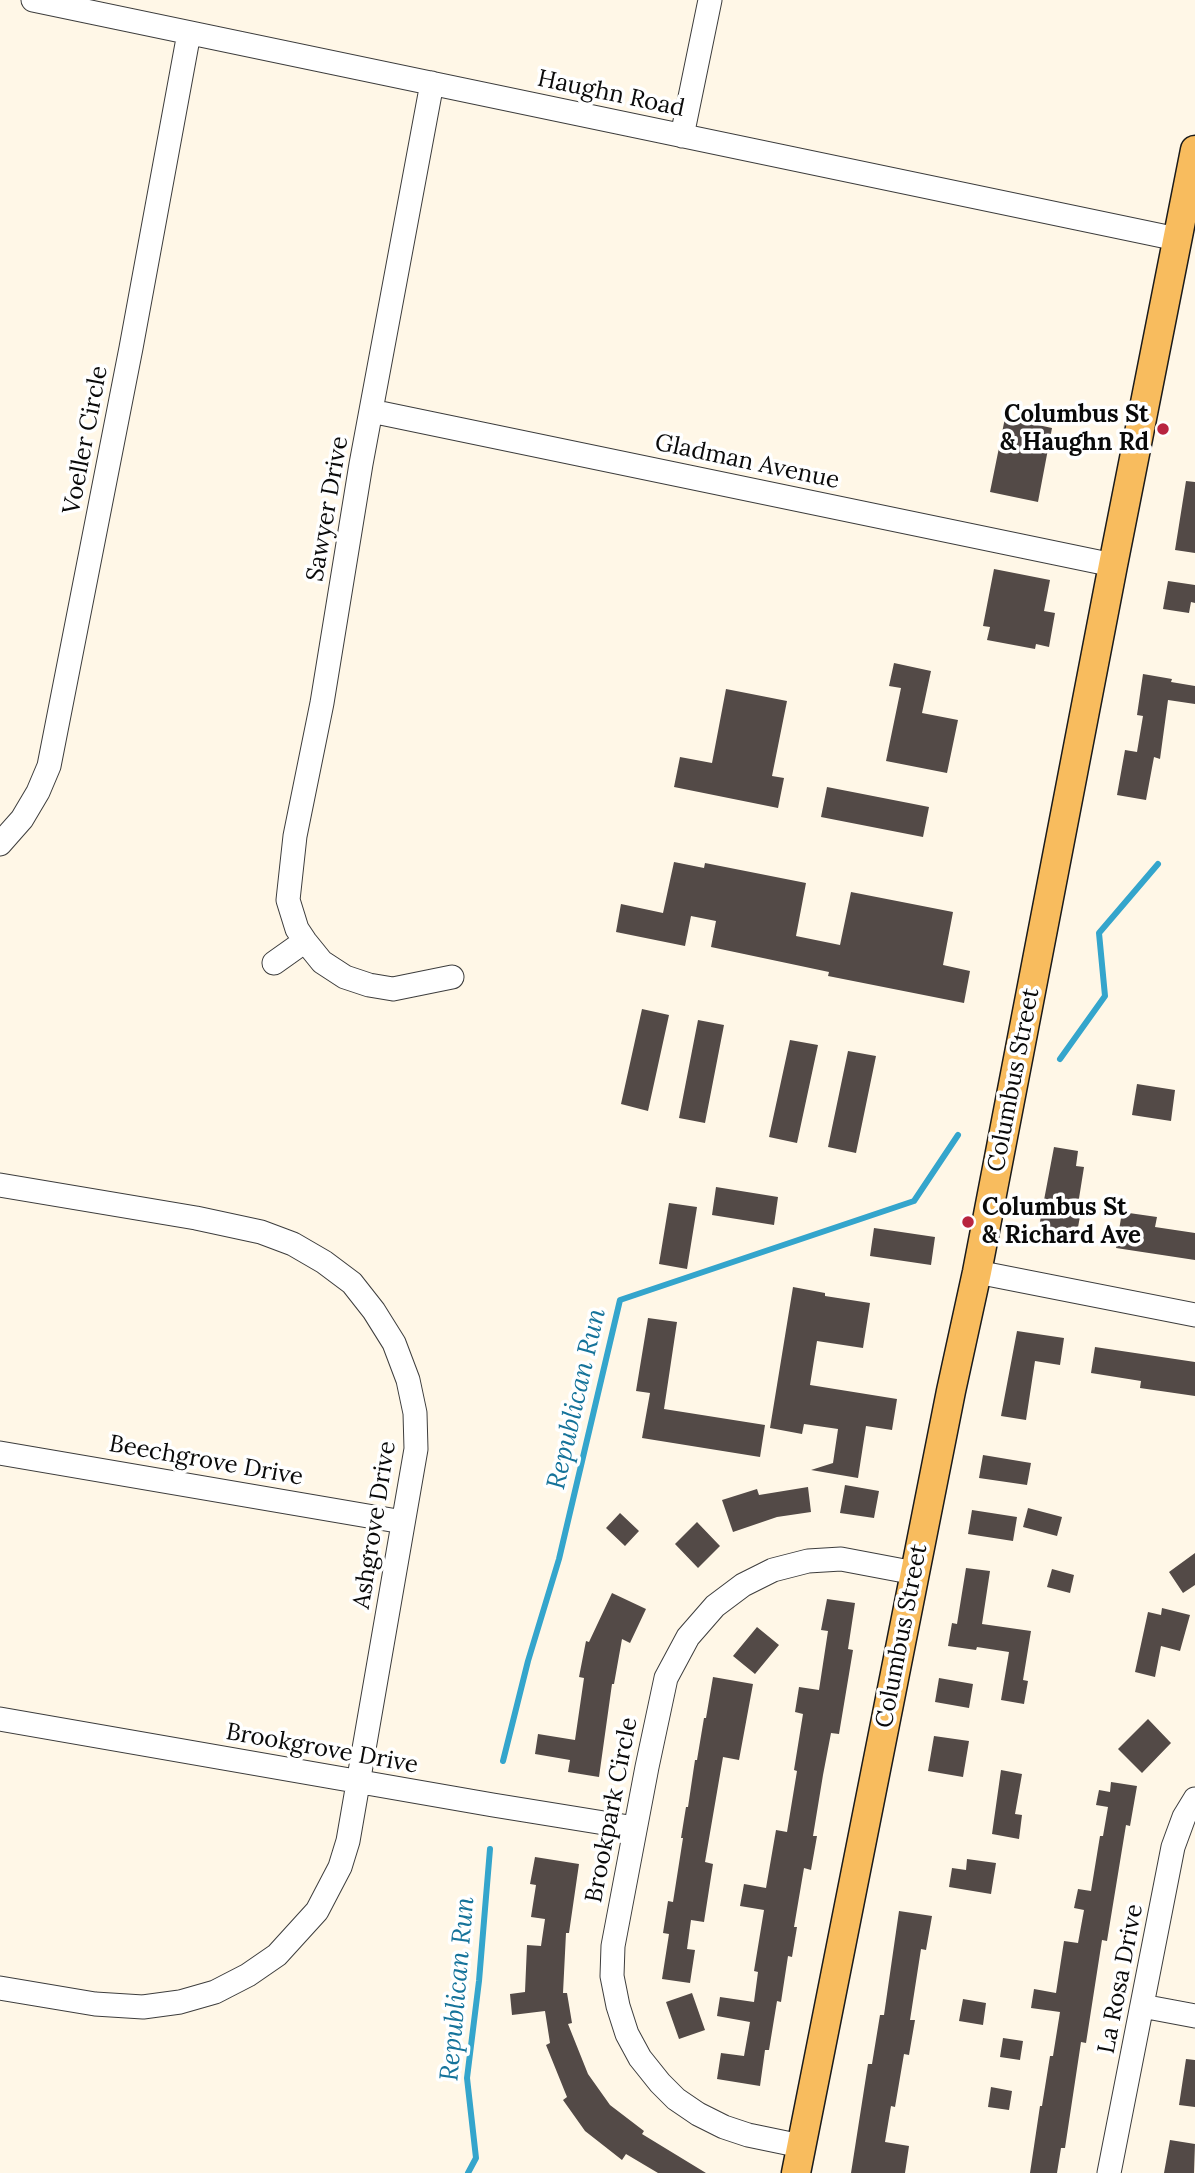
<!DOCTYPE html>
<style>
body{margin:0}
canvas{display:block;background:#fff7e7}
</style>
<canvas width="1195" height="2173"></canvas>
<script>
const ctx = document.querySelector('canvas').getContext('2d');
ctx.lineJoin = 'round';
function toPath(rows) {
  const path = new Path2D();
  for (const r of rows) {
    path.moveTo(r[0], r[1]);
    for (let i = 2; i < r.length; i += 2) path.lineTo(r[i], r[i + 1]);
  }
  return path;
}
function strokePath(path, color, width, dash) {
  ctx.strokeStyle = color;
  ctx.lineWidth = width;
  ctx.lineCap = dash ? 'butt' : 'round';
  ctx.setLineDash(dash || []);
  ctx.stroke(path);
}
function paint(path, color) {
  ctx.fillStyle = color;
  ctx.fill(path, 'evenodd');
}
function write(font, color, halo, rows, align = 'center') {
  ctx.font = font + ' Lora,serif';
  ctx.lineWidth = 7;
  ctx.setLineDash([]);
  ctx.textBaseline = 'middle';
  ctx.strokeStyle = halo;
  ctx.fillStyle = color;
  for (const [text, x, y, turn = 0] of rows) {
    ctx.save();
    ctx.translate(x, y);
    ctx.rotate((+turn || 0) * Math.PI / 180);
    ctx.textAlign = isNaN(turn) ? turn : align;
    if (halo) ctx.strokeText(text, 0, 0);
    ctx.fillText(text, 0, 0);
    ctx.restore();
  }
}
strokePath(toPath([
 [1060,1059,1105,996,1099,933,1158,864],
 [503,1761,528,1661,559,1559,620,1300,914,1201,958,1135],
 [468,2173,476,2158,467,2078,479,1981,490,1849]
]), '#34a5cc', 6);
paint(toPath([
 [1005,418,1052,428,1038,502,990,492],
 [1186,481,1195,482,1195,553,1175,550],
 [994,569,1050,580,1044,611,1055,613,1049,647,1036,644,1035,649,987,640,990,627,983,626],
 [1168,581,1195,585,1195,603,1191,602,1189,613,1163,609],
 [894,663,931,671,922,713,958,720,947,773,886,761,901,688,889,686],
 [1143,674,1172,679,1171,682,1195,686,1195,704,1168,700,1160,759,1154,757,1146,800,1117,795,1125,750,1137,752,1143,716,1137,715],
 [726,689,787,701,772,776,784,778,778,808,674,787,680,757,712,763],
 [827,787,929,807,923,837,821,817],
 [674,862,704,868,705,863,806,883,796,936,840,945,851,892,953,912,943,965,970,971,964,1003,828,976,829,972,711,947,716,921,691,916,685,946,616,932,621,904,663,913],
 [642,1009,669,1015,648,1111,621,1104],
 [698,1020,724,1025,705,1123,679,1118],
 [790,1040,818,1045,797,1143,769,1137],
 [848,1051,876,1056,856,1153,828,1147],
 [1137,1084,1175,1090,1171,1121,1132,1115],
 [1054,1147,1078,1151,1076,1166,1084,1167,1077,1211,1081,1211,1076,1238,1038,1232],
 [716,1187,778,1197,774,1225,712,1215],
 [669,1203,697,1207,687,1269,659,1264],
 [1122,1212,1157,1217,1155,1227,1195,1233,1195,1260,1116,1248],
 [874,1228,935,1237,931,1265,870,1256],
 [793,1287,825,1293,825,1296,870,1303,863,1348,817,1341,810,1385,897,1399,892,1430,866,1426,858,1478,811,1470,833,1463,838,1429,804,1424,802,1434,770,1428],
 [648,1318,677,1322,664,1409,765,1425,760,1457,642,1438,650,1393,636,1391],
 [1017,1331,1064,1338,1060,1365,1035,1361,1026,1420,1001,1416],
 [1095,1347,1195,1362,1195,1396,1140,1388,1141,1381,1091,1373],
 [983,1455,1031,1463,1027,1485,979,1478],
 [845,1485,879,1491,874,1518,840,1513],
 [808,1487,811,1512,777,1517,733,1532,722,1500,757,1489,759,1495],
 [1028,1508,1062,1517,1057,1536,1023,1527],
 [972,1510,1017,1517,1013,1541,968,1534],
 [620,1513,639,1531,625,1546,606,1528],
 [697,1522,720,1546,698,1568,675,1544],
 [1195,1553,1195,1585,1183,1593,1169,1572],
 [966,1568,990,1571,982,1624,1031,1631,1023,1680,1028,1681,1024,1704,1001,1700,1009,1652,977,1647,976,1650,948,1646,952,1623,957,1624],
 [1052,1569,1074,1575,1070,1593,1047,1587],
 [612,1593,646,1609,630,1643,622,1639,614,1684,612,1684,599,1777,568,1772,570,1760,535,1754,538,1734,575,1740,584,1678,579,1677,586,1641,589,1642],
 [827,1599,855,1603,848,1649,853,1650,839,1734,831,1733,823,1775,813,1836,817,1836,811,1870,804,1868,794,1927,797,1927,792,1957,788,1956,781,2002,777,2001,769,2050,765,2050,760,2086,717,2079,721,2053,744,2056,750,2022,717,2016,720,1997,754,2002,758,1972,754,1971,764,1910,740,1906,744,1884,766,1888,776,1830,787,1832,797,1771,794,1770,803,1714,795,1712,799,1687,819,1690,828,1631,821,1630],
 [1162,1608,1190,1615,1180,1651,1161,1646,1155,1677,1135,1672,1148,1612,1161,1615],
 [757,1627,779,1645,755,1674,733,1656],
 [713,1677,753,1684,739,1760,723,1757,705,1862,713,1864,704,1922,691,1920,687,1949,695,1950,690,1983,662,1979,669,1934,663,1933,668,1901,673,1902,683,1838,681,1838,686,1807,688,1807,695,1760,697,1760,704,1718,706,1718],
 [939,1678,973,1684,969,1708,935,1702],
 [1148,1719,1171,1743,1142,1773,1118,1749],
 [934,1736,969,1741,963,1777,928,1771],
 [1001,1770,1022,1774,1015,1814,1022,1815,1019,1839,992,1834],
 [1111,1782,1137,1786,1130,1826,1126,1825,1107,1941,1102,1940,1086,2043,1081,2042,1065,2148,1061,2148,1057,2173,1030,2173,1040,2106,1042,2106,1050,2056,1053,2056,1060,2012,1031,2008,1034,1989,1056,1993,1064,1941,1078,1943,1084,1910,1074,1908,1078,1889,1091,1891,1100,1836,1103,1836,1108,1807,1096,1805,1099,1790,1110,1792],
 [535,1857,579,1864,569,1933,566,1933,563,1993,567,1993,572,2023,568,2024,588,2074,610,2105,644,2131,642,2134,706,2173,658,2173,626,2154,622,2160,585,2131,563,2100,567,2097,546,2045,550,2043,545,2011,512,2015,510,1994,525,1992,527,1945,541,1946,545,1919,531,1917,536,1885,530,1884],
 [967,1859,996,1863,991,1894,949,1887,952,1868,966,1870],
 [899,1911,932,1916,926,1950,921,1949,910,2020,915,2020,909,2055,904,2054,895,2107,891,2106,885,2142,909,2146,905,2173,851,2173,868,2064,872,2064,880,2015,884,2015],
 [692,1993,705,2030,679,2039,666,2002],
 [963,1999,986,2003,983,2025,959,2021],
 [1003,2038,1023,2041,1020,2060,1000,2057],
 [1186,2059,1195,2060,1195,2107,1179,2105],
 [991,2087,1012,2091,1009,2110,988,2107],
 [1170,2140,1195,2144,1194,2173,1164,2173]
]), '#534a47');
const minor = toPath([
 [33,0,1177,239],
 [432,83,361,464,322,703,295,836,288,900,297,929,305,941,322,962,345,977,369,985,393,989,452,977],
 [682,136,710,0],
 [371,411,1113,565],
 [0,844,22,819,38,792,49,766,131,348,189,33],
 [274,963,305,941],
 [0,1185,196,1218,261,1232,293,1244,324,1262,352,1283,374,1311,394,1343,408,1380,415,1413,416,1449,348,1841,340,1867,317,1911,277,1955,248,1975,215,1992,180,2002,143,2007,95,2004,0,1988],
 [977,1272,1195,1315],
 [0,1453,403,1522],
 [0,1719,493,1805,635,1828],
 [1142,2006,1195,2016],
 [801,2146,748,2135,724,2127,698,2114,676,2099,660,2083,640,2058,627,2034,618,2006,612,1976,613,1946,647,1767,666,1678,688,1637,715,1606,743,1585,773,1570,808,1561,841,1559,915,1573],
 [1109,2173,1173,1847,1184,1817,1195,1799]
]);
const major = toPath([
 [796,2173,951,1391,977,1272,1113,565,1195,150]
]);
strokePath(minor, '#3d3d3d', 25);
strokePath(major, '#1b1b1b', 31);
strokePath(minor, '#fff', 23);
strokePath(major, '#f8bc5e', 28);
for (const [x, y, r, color] of [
 [1163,429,7,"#b82440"],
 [968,1222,7,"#b82440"]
]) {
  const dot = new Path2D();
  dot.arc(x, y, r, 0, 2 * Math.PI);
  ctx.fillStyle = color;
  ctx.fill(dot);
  strokePath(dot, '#fff', 2.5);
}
write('24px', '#0a0a0a', '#fff', [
 ["Haughn Road",611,94,12],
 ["Voeller Circle",86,440,-79],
 ["Gladman Avenue",747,462,12],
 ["Sawyer Drive",328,509,-80],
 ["Columbus Street",1014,1080,-79],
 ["Beechgrove Drive",206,1461,10],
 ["Ashgrove Drive",375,1525,-81],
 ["Columbus Street",902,1636,-79],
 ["Brookgrove Drive",322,1749,10],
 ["Brookpark Circle",612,1810,-79],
 ["La Rosa Drive",1121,1979,-79]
]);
write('bold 24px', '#0a0a0a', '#fff', [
 ["Columbus St",1149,415],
 ["& Haughn Rd",1149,443],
 ["Columbus St",982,1208,"left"],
 ["& Richard Ave",982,1236,"left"]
], 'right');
write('italic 26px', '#15739a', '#fff', [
 ["Republican Run",577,1399,-77],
 ["Republican Run",458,1989,-85]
]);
</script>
